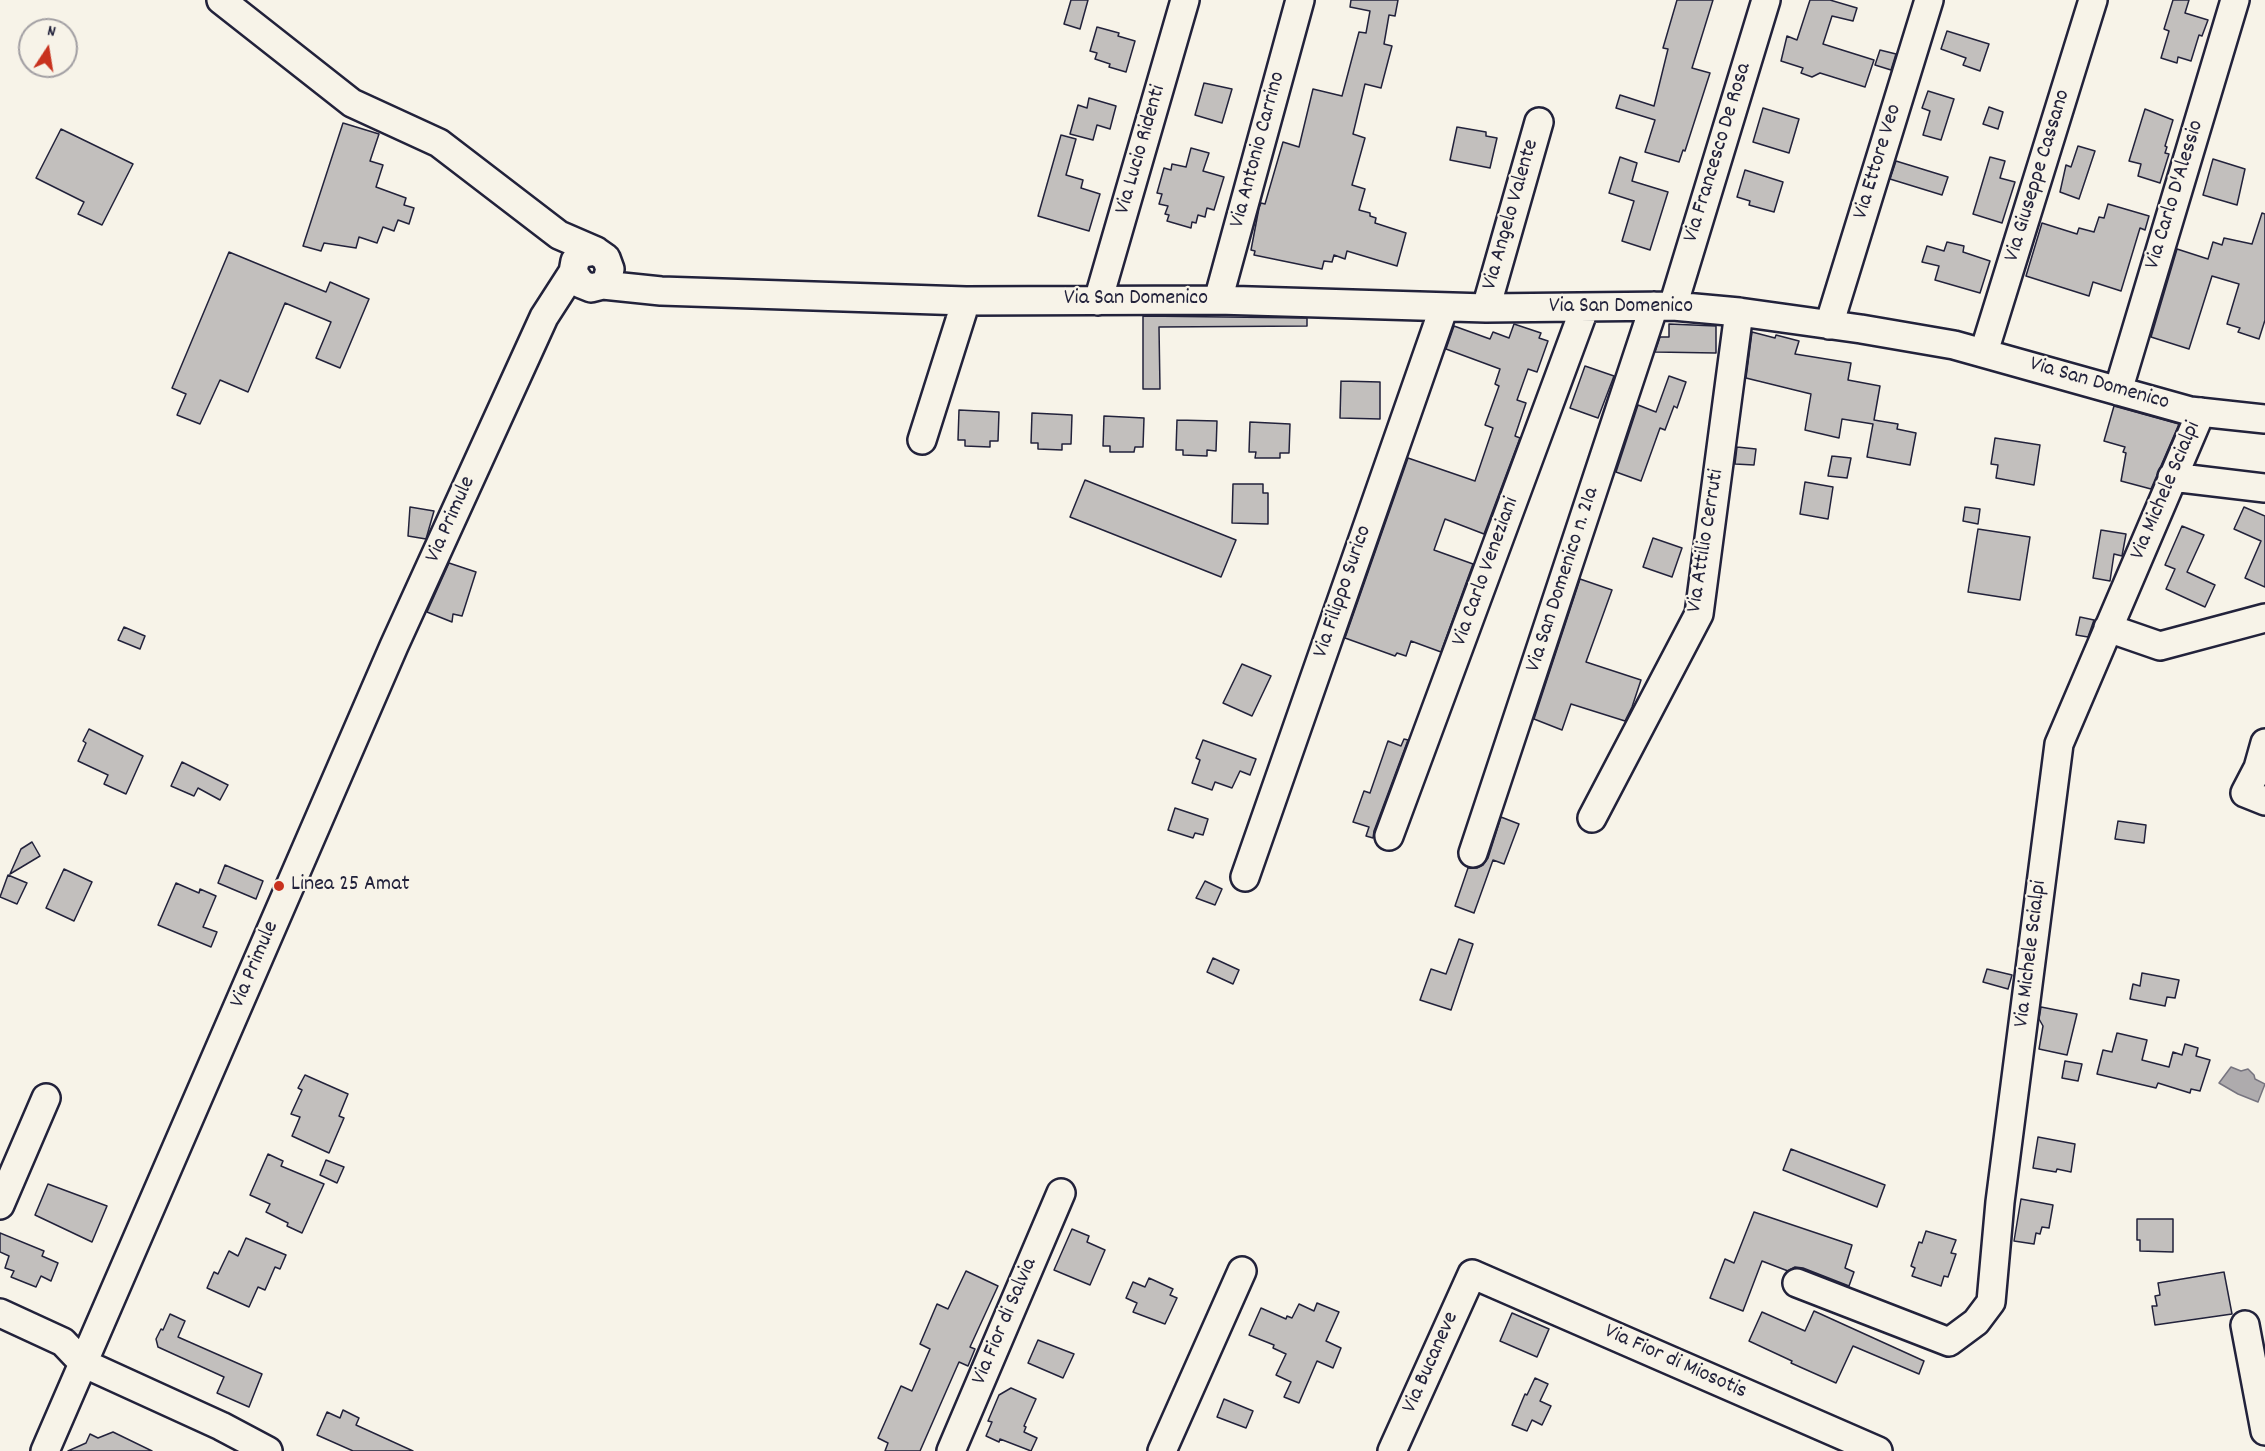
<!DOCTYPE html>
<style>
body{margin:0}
#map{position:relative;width:2265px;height:1451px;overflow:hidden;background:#f7f3e8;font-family:Dekko,sans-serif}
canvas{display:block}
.north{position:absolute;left:18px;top:18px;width:60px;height:60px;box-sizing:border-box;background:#f7f3e8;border:2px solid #a29fa3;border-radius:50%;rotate:12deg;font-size:16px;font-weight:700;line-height:24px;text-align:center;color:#22223b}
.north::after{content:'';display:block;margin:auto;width:21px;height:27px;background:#c8321e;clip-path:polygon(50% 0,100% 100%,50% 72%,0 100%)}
</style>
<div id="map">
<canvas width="2265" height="1451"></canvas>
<div class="north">N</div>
</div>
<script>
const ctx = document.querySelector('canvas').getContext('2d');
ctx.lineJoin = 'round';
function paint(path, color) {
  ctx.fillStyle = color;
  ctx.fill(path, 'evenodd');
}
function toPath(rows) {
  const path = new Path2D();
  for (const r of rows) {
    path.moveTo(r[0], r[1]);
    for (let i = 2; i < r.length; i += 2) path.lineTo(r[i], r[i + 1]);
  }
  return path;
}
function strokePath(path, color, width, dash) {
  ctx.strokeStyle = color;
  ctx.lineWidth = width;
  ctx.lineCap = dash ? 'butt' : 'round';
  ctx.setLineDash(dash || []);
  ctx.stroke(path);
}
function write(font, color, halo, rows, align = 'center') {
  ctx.font = font + ' Dekko,sans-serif';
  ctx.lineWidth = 4.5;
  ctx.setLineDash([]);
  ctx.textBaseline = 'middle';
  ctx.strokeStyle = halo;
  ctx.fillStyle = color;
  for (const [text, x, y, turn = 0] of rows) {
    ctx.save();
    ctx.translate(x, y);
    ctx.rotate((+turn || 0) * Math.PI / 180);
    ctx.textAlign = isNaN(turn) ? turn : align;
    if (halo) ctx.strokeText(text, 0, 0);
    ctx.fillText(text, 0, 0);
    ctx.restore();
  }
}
const water = toPath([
 [2231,1067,2241,1071,2248,1069,2254,1075,2255,1079,2265,1084,2258,1102,2238,1094,2219,1083,2231,1067]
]);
paint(water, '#aeabad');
strokePath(water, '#76747f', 1.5);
const building = toPath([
 [1071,0,1088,0,1080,29,1064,24,1071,0],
 [1351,0,1398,0,1395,16,1389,15,1384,44,1392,46,1381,88,1365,84,1353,134,1365,138,1352,185,1365,189,1359,210,1370,213,1370,216,1376,218,1375,223,1406,233,1397,266,1347,251,1345,259,1334,255,1332,262,1324,261,1322,269,1254,255,1255,251,1251,250,1259,208,1261,203,1265,204,1283,142,1299,147,1313,89,1342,96,1359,32,1366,33,1370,11,1350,7,1351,0],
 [1677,0,1713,0,1692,68,1710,73,1685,151,1683,150,1679,162,1645,152,1655,120,1616,108,1620,95,1654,106,1668,49,1663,48,1677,0],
 [1810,0,1830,0,1857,8,1853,21,1832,16,1823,44,1874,60,1865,87,1820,73,1812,77,1801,73,1803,68,1781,61,1787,36,1797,40,1810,0],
 [2173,0,2189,0,2185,13,2208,20,2202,36,2199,35,2191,61,2178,57,2177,63,2161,58,2169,31,2164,29,2173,0],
 [1097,27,1119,33,1118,36,1135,41,1126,72,1109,67,1110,64,1095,59,1097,53,1090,51,1097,27],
 [1947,31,1989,44,1980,71,1963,65,1966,58,1941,49,1947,31],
 [1880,50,1896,54,1891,70,1875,65,1880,50],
 [1204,83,1232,89,1222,123,1195,115,1204,83],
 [1928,91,1954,99,1941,140,1923,135,1930,111,1922,108,1928,91],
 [1089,98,1116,106,1110,129,1097,125,1093,140,1070,134,1078,105,1087,108,1089,98],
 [1989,107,2003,112,1998,129,1983,124,1989,107],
 [1763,108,1799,119,1789,153,1753,142,1763,108],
 [2145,109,2173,120,2165,146,2167,147,2165,153,2169,154,2160,183,2138,176,2141,164,2129,161,2145,109],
 [343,123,379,134,370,161,383,165,376,187,406,198,404,205,414,208,409,224,398,220,394,231,383,227,377,243,359,237,356,248,324,243,321,251,303,246,343,123],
 [1457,127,1486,132,1486,136,1497,138,1490,168,1450,160,1457,127],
 [61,129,133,164,102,225,78,214,84,202,36,178,61,129],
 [1061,135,1076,139,1066,175,1083,180,1081,188,1100,194,1089,231,1038,216,1061,135],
 [2078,146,2095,151,2079,199,2060,192,2066,165,2071,167,2078,146],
 [1191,148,1209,153,1203,171,1224,177,1214,210,1207,208,1205,217,1198,215,1196,223,1192,222,1191,228,1167,221,1169,215,1165,214,1168,206,1159,204,1162,194,1157,193,1164,168,1171,170,1172,164,1186,167,1191,148],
 [1620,157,1637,163,1632,181,1668,192,1650,250,1622,241,1634,201,1609,193,1620,157],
 [1990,157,2005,161,2000,178,2015,182,2002,223,1973,214,1990,157],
 [2213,159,2245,169,2237,205,2203,195,2213,159],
 [1896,161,1948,177,1942,195,1890,179,1896,161],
 [1745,170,1783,182,1774,212,1749,205,1750,201,1737,197,1745,170],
 [2108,204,2149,216,2145,230,2140,228,2121,291,2093,282,2089,296,2026,276,2042,223,2077,234,2079,228,2094,232,2099,217,2104,218,2108,204],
 [2262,213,2265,214,2265,320,2259,339,2238,332,2240,328,2227,324,2239,284,2212,276,2189,349,2151,337,2177,249,2208,259,2213,242,2222,245,2224,238,2252,244,2262,213],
 [1947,242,1964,246,1963,252,1990,261,1980,293,1935,280,1939,266,1922,262,1927,246,1944,251,1947,242],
 [229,252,326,292,330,282,369,299,340,368,316,358,331,322,285,303,248,392,220,380,200,424,177,415,186,394,172,388,229,252],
 [1143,316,1307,318,1307,326,1159,327,1160,389,1143,389,1143,316],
 [1514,324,1541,333,1539,338,1548,341,1537,372,1528,369,1517,400,1526,403,1515,436,1520,438,1484,534,1445,519,1434,550,1473,564,1441,652,1411,641,1406,656,1397,653,1395,656,1345,638,1408,458,1475,481,1493,428,1485,425,1499,386,1495,384,1500,369,1446,349,1454,326,1490,339,1493,332,1509,338,1514,324],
 [1669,324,1716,326,1716,353,1655,352,1660,337,1669,337,1669,324],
 [1752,332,1775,338,1776,335,1799,341,1795,354,1851,363,1848,380,1880,386,1874,420,1898,424,1897,429,1916,433,1910,465,1867,457,1873,424,1842,419,1839,438,1805,430,1811,394,1746,378,1752,332],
 [1585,366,1614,376,1598,418,1570,408,1585,366],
 [1669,376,1686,382,1677,408,1674,406,1665,430,1660,428,1641,481,1616,472,1638,405,1656,412,1669,376],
 [1341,381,1380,382,1380,419,1340,418,1341,381],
 [2114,406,2179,424,2151,489,2121,481,2126,453,2123,452,2125,447,2104,441,2114,406],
 [959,410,999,412,998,441,990,441,990,447,965,446,965,440,958,440,959,410],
 [1032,413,1072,415,1071,444,1062,444,1062,450,1038,449,1038,443,1031,443,1032,413],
 [1104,416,1144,418,1143,447,1135,447,1134,452,1110,452,1110,446,1103,446,1104,416],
 [1177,420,1217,421,1216,451,1207,450,1207,456,1183,455,1183,450,1176,450,1177,420],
 [1250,422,1290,424,1289,453,1280,453,1280,458,1255,458,1256,452,1249,452,1250,422],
 [1995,438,2040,445,2034,485,1996,478,1998,465,1991,464,1995,438],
 [1737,447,1756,449,1754,465,1735,464,1737,447],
 [1832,456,1851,458,1847,478,1828,476,1832,456],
 [1085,480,1236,540,1221,577,1070,517,1085,480],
 [1805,482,1833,487,1828,519,1800,514,1805,482],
 [1233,484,1263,484,1263,493,1268,493,1268,524,1232,523,1233,484],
 [410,507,434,511,426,539,408,536,410,507],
 [1965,507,1980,509,1978,524,1963,521,1965,507],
 [2244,507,2265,516,2265,587,2245,578,2261,541,2234,529,2244,507],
 [2182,526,2204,535,2187,572,2215,585,2205,607,2166,589,2175,569,2165,565,2182,526],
 [1978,529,2030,537,2020,600,1968,592,1978,529],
 [2101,530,2126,534,2122,556,2114,554,2110,581,2093,578,2101,530],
 [1653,538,1682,548,1672,577,1643,567,1653,538],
 [449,563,476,572,462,616,453,614,452,622,427,612,449,563],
 [1580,579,1612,590,1586,662,1641,680,1632,707,1625,721,1571,704,1562,730,1534,719,1580,579],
 [2080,617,2094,620,2088,637,2076,635,2080,617],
 [124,627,145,636,140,649,118,640,124,627],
 [1242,664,1271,676,1252,716,1223,703,1242,664],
 [89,729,143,756,126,794,104,784,108,775,78,761,86,743,83,741,89,729],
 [1404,739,1408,740,1374,831,1373,838,1366,836,1369,827,1353,822,1364,791,1370,793,1388,741,1401,746,1404,739],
 [1203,740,1256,759,1250,775,1240,771,1232,788,1215,782,1212,790,1192,783,1200,760,1196,758,1203,740],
 [182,762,228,785,220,800,198,788,194,796,171,786,182,762],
 [1175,808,1208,819,1203,835,1195,833,1193,838,1168,830,1175,808],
 [1501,817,1519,824,1504,864,1493,860,1474,913,1455,906,1468,868,1477,868,1483,865,1488,858,1501,817],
 [2118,821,2146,825,2144,843,2115,839,2118,821],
 [32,842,40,856,10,874,21,849,32,842],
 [225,865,263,881,256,899,218,883,225,865],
 [64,869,92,882,74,921,46,908,64,869],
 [8,875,27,883,17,904,0,897,8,875],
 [1205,881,1222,889,1215,905,1196,898,1205,881],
 [176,883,199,893,200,889,216,896,203,927,217,932,211,947,158,925,176,883],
 [1459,939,1473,944,1451,1010,1420,1000,1431,969,1446,974,1459,939],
 [1213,958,1239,970,1233,984,1207,972,1213,958],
 [1987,969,2012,975,2008,989,1983,982,1987,969],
 [2142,973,2179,980,2175,998,2167,997,2165,1006,2130,999,2133,984,2140,986,2142,973],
 [2041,1007,2077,1014,2067,1055,2039,1049,2043,1026,2039,1019,2041,1007],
 [2117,1033,2147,1040,2142,1060,2169,1067,2173,1052,2182,1055,2185,1044,2198,1048,2196,1056,2210,1060,2200,1091,2191,1089,2190,1093,2158,1083,2156,1088,2097,1074,2103,1050,2112,1052,2117,1033],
 [2065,1061,2082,1064,2078,1081,2062,1078,2065,1061],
 [305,1075,348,1094,339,1116,344,1118,329,1153,292,1136,300,1117,291,1114,302,1090,298,1088,305,1075],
 [2038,1137,2075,1144,2071,1172,2057,1169,2056,1172,2033,1168,2038,1137],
 [1791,1149,1885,1185,1877,1207,1783,1170,1791,1149],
 [268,1154,283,1161,281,1166,324,1184,302,1233,287,1226,288,1223,266,1212,270,1204,250,1195,268,1154],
 [326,1160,344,1167,337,1183,320,1175,326,1160],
 [48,1184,107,1206,92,1242,35,1215,48,1184],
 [2021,1199,2053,1205,2049,1228,2042,1227,2040,1234,2036,1233,2034,1244,2014,1241,2021,1199],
 [1754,1212,1852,1245,1845,1268,1854,1272,1849,1286,1803,1268,1795,1267,1788,1271,1762,1261,1743,1311,1710,1298,1725,1259,1734,1263,1754,1212],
 [2137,1219,2173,1219,2173,1252,2140,1251,2140,1240,2137,1240,2137,1219],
 [1072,1229,1089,1236,1087,1242,1105,1250,1090,1285,1054,1270,1072,1229],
 [1926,1231,1956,1240,1951,1253,1956,1254,1948,1277,1944,1276,1941,1286,1912,1276,1915,1268,1911,1266,1919,1242,1922,1243,1926,1231],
 [0,1233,44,1251,42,1256,58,1263,51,1281,41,1276,36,1287,11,1277,14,1271,5,1268,9,1256,0,1252,0,1233],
 [246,1238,286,1255,280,1269,275,1267,265,1290,258,1287,249,1307,207,1288,214,1272,218,1274,229,1251,238,1256,246,1238],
 [966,1271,998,1286,970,1347,975,1349,968,1366,959,1362,920,1451,885,1451,888,1443,878,1438,901,1386,912,1391,930,1349,920,1344,937,1304,948,1309,966,1271],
 [2224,1272,2232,1314,2155,1325,2152,1306,2157,1306,2155,1296,2160,1295,2158,1283,2224,1272],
 [1149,1278,1173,1289,1170,1295,1177,1298,1165,1324,1133,1312,1137,1303,1126,1298,1133,1282,1145,1287,1149,1278],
 [1317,1303,1339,1312,1326,1341,1341,1348,1333,1368,1317,1361,1299,1403,1284,1397,1291,1382,1276,1375,1286,1354,1273,1348,1274,1345,1249,1335,1261,1308,1286,1319,1287,1316,1292,1318,1299,1304,1314,1311,1317,1303],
 [1814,1311,1924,1361,1919,1374,1853,1346,1836,1383,1791,1363,1792,1361,1749,1341,1762,1312,1805,1331,1814,1311],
 [1512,1313,1549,1329,1537,1357,1500,1341,1512,1313],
 [170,1314,185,1321,178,1337,262,1374,249,1407,217,1393,224,1377,158,1347,156,1339,161,1329,163,1330,170,1314],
 [1038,1340,1074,1354,1063,1378,1028,1363,1038,1340],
 [1535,1378,1548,1384,1540,1401,1551,1406,1542,1425,1532,1420,1527,1431,1512,1425,1525,1394,1527,1395,1535,1378],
 [1011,1388,1036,1399,1024,1426,1026,1427,1024,1432,1037,1438,1031,1451,1000,1439,999,1442,986,1436,992,1422,988,1421,999,1395,1011,1388],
 [1224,1399,1253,1411,1246,1428,1217,1417,1224,1399],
 [343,1410,359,1418,356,1425,413,1451,353,1451,317,1435,327,1412,340,1418,343,1410],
 [113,1432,152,1451,68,1451,86,1443,90,1434,98,1438,113,1432]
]);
paint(building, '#c2bfbd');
strokePath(building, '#22223b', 1.5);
const minor = toPath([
 [221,0,352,103,439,143,559,235,596,251],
 [603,285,661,291,966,301,1218,300,1486,308,1673,306,1739,312,1861,329,1954,345,2190,411,2265,419],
 [1218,300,1300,0],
 [1098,301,1185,0],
 [1673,306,1766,0],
 [1486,308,1539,122],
 [1829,325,1929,0],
 [1984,352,2093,0],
 [2118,391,2235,0],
 [922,440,966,301],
 [2172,477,2265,488],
 [2108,628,2160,646,2265,618],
 [2265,743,2258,768,2245,793,2265,801],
 [1592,818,1699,614,1739,312],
 [1389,836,1585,307],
 [1473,853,1654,306],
 [1245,877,1444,307],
 [0,1205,46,1098],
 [1797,1283,1949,1342,1976,1322,1991,1302,2000,1202,2059,744,2201,412],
 [0,1313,63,1342,83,1363,221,1426,268,1451],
 [2245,1325,2265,1431],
 [45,1451,394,646,544,317,573,272,575,261,579,256,584,253,596,251,606,258,610,269,607,280,603,285,591,288,581,284,573,272],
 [951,1451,1061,1193],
 [1162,1451,1242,1271],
 [1392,1451,1472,1274,1878,1451]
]);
strokePath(minor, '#22223b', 32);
strokePath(minor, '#f7f3e8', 27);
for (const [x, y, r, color] of [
 [279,886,6,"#c8321e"]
]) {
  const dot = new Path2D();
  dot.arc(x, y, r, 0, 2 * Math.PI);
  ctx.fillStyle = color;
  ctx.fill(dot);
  strokePath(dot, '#f7f3e8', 2);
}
write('22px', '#22223b', '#f7f3e8', [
 ["Via Lucio Ridenti",1142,150,-74],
 ["Via Antonio Carrino",1259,150,-75],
 ["Via Francesco De Rosa",1719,153,-73],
 ["Via Ettore Veo",1879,162,-73],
 ["Via Giuseppe Cassano",2039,176,-73],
 ["Via Carlo D'Alessio",2176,195,-73],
 ["Via Angelo Valente",1512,215,-74],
 ["Via San Domenico",1136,300],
 ["Via San Domenico",1621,308],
 ["Via San Domenico",2099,385,16],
 ["Via Michele Scialpi",2167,491,-67],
 ["Via Primule",452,520,-66],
 ["Via Attilio Cerruti",1707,541,-81],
 ["Via Carlo Veneziani",1487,572,-70],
 ["Via San Domenico n. 21a",1564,580,-72],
 ["Via Filippo Surico",1344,592,-71],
 ["Via Michele Scialpi",2032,954,-83],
 ["Via Primule",256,965,-67],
 ["Via Fior di Salvia",1006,1322,-67],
 ["Via Bucaneve",1432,1363,-66],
 ["Via Fior di Miosotis",1675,1363,24]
]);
write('22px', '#22223b', '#f7f3e8', [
 ["Linea 25 Amat",291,886]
], 'left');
</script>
